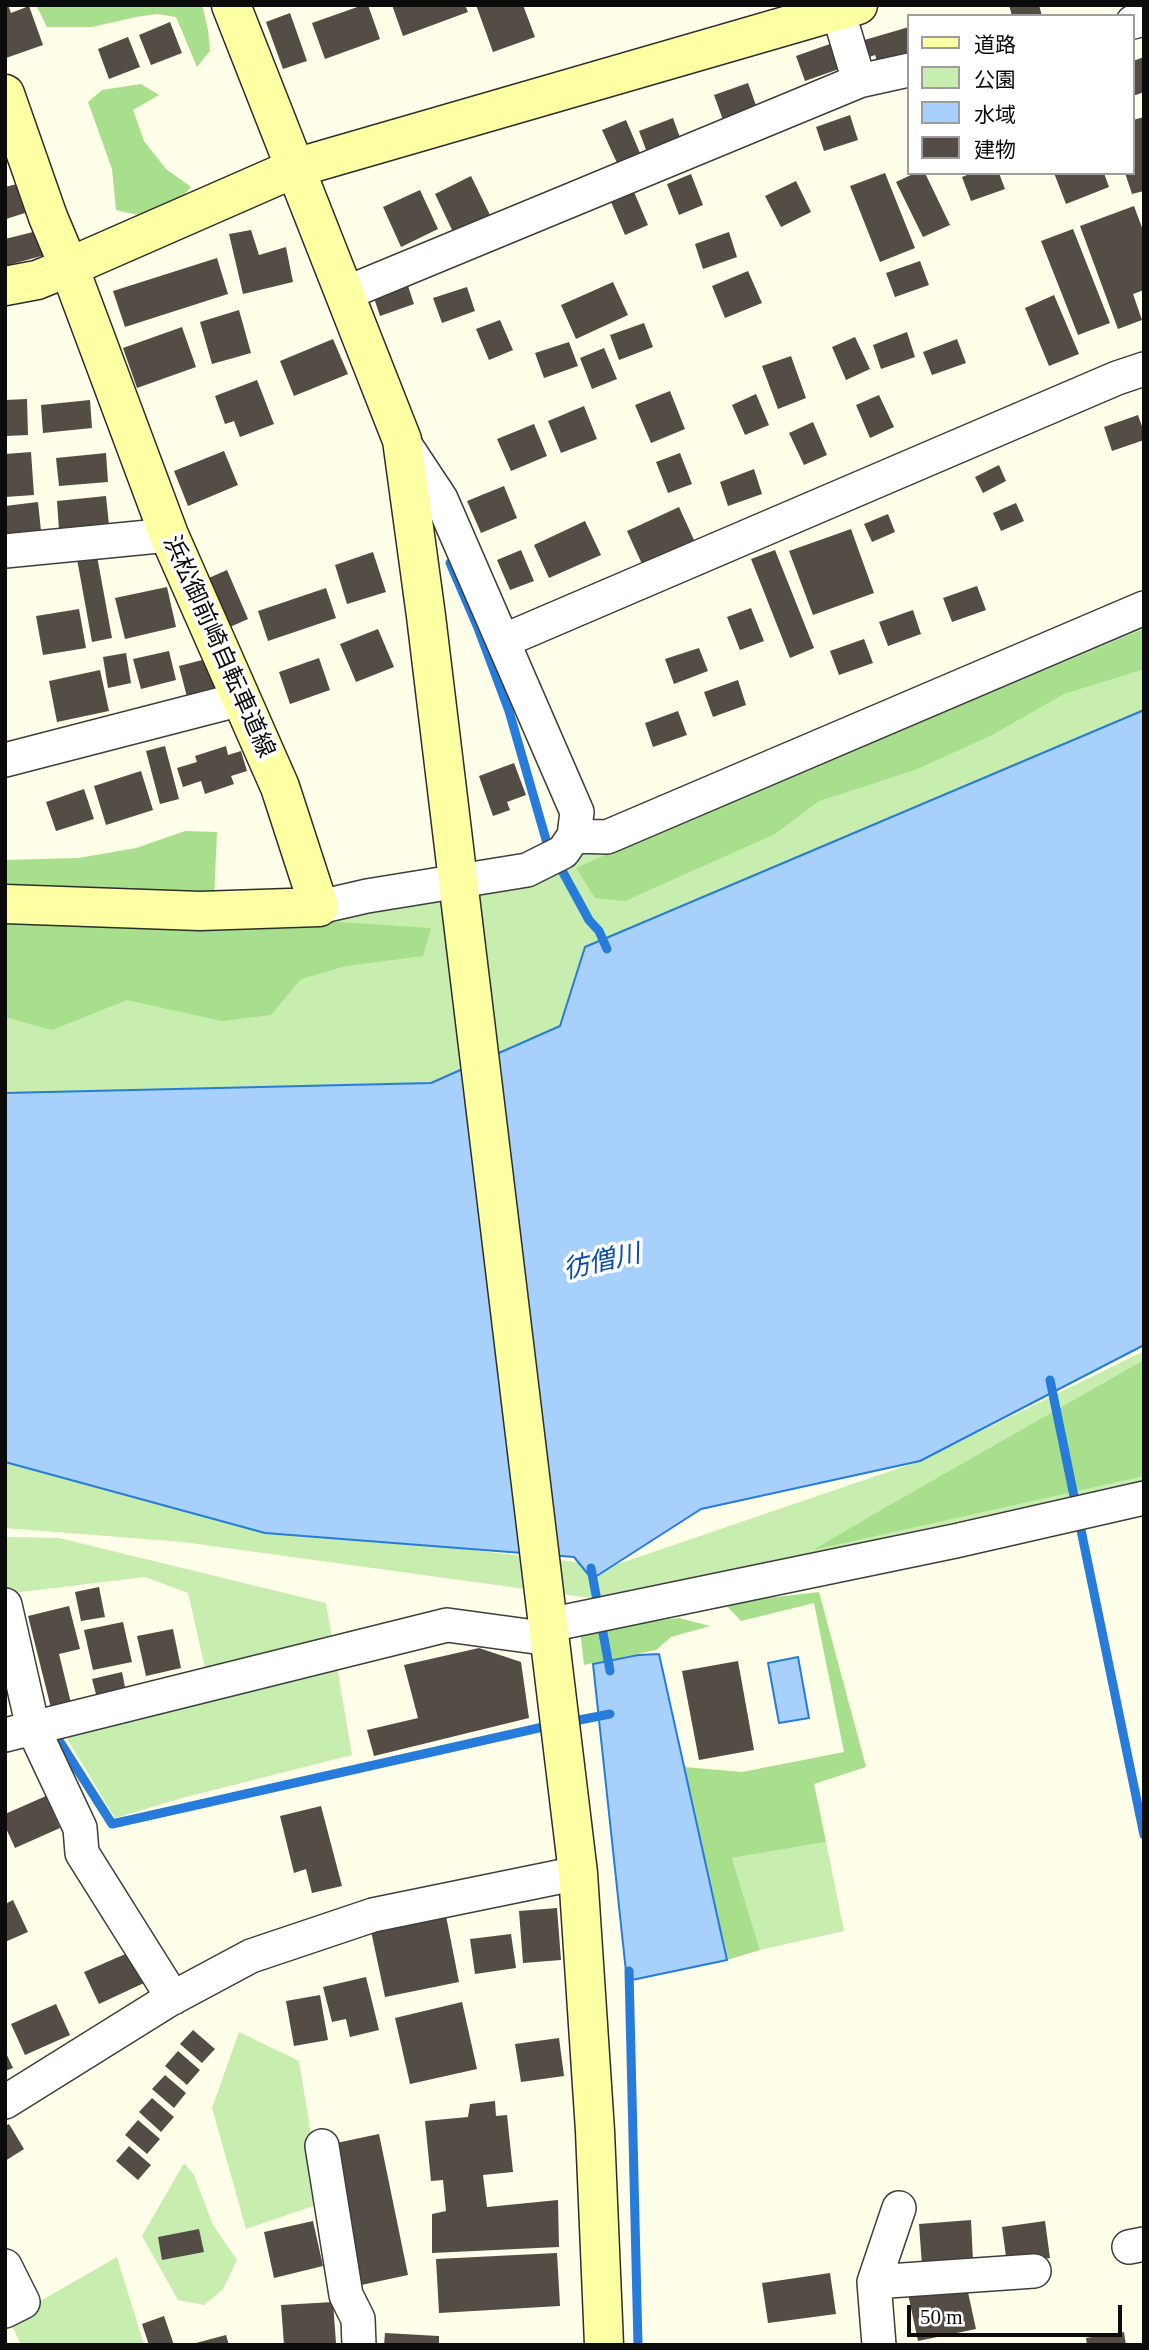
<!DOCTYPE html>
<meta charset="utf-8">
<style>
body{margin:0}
#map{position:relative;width:1149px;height:2350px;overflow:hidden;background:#fffee8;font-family:"Times New Roman","Noto Sans JP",serif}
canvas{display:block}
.frame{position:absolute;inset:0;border:7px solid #0b0b0b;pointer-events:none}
.legend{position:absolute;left:907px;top:14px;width:228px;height:161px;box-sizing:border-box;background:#fff;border:2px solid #9d9d9d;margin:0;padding:9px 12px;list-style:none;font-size:21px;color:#0b0b0b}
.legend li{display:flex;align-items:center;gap:14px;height:35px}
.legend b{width:35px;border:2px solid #9d9d9d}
.scale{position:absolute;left:907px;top:2305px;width:215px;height:32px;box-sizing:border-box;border:4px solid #0b0b0b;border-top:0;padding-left:9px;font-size:21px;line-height:24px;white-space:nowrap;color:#0b0b0b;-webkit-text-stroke:5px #fff;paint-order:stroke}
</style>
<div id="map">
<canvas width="1149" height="2350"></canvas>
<div class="frame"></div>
<ul class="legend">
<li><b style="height:9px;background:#fdffa3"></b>道路</li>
<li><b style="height:19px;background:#c7edaf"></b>公園</li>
<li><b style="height:19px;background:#a7d1fc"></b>水域</li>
<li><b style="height:19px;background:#544d46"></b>建物</li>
</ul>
<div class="scale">50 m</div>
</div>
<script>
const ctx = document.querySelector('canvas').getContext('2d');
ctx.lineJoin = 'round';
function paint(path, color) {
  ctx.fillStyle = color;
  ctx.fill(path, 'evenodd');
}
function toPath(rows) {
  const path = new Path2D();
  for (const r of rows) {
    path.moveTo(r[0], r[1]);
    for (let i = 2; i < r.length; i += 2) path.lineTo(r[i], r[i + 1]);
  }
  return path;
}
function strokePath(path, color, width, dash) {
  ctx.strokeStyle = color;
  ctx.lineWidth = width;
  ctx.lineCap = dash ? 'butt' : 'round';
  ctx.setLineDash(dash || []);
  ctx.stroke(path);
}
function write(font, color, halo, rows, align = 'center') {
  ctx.font = font + ' "Times New Roman","Noto Sans JP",serif';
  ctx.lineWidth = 7;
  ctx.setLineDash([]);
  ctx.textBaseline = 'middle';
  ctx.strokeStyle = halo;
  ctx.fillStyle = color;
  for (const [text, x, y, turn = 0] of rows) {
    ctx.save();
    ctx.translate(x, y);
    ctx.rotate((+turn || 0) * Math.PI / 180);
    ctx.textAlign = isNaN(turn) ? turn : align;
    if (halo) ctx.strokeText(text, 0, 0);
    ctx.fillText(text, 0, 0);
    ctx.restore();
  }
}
paint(toPath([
 [1144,608,1144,725,578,1035,431,1083,5,1111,5,903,306,914,386,911,501,887],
 [1144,1351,1144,1481,634,1592,591,1598,183,1542,5,1528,5,1463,445,1547,612,1566,920,1461],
 [5,1537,59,1538,326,1603,352,1755,182,1798,115,1818,63,1732,205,1668,188,1593,145,1577,5,1594],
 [826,1842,844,1931,760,1950,732,1858],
 [239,2032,299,2061,322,2203,246,2229,212,2108],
 [184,2163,194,2175,213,2225,237,2260,223,2289,204,2305,178,2300,142,2236],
 [117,2257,144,2345,21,2345,9,2319]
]), '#c7edaf');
paint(toPath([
 [36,5,202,5,208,30,210,51,197,67,176,17,157,14,136,17,92,27,47,27],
 [141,84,159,95,133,110,144,141,166,169,191,187,176,203,147,217,116,210,112,169,88,102,102,90],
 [1144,629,1144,669,1064,694,990,736,915,770,819,801,775,834,625,901,595,898,576,868,650,835],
 [185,831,217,832,214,899,24,902,431,928,423,956,346,966,301,979,271,1015,222,1021,127,1000,52,1030,5,1017,5,860,79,858,136,848],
 [1144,1360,1144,1476,813,1550,876,1513],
 [819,1592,866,1767,814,1784,826,1842,732,1858,760,1950,727,1960,684,1767,742,1772,844,1752,814,1603,741,1621,724,1603],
 [679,1618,710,1626,671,1637,656,1650,584,1665,580,1630]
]), '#a7df8c');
const water = toPath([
 [1144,710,1144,1345,920,1461,701,1509,592,1579,574,1557,265,1533,5,1462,5,1093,431,1083,560,1026,585,947,1144,710],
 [659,1654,727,1960,627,1981,593,1664,638,1655,659,1654],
 [798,1657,809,1718,779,1723,768,1663,798,1657]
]);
paint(water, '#a7d1fc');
strokePath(water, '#277bda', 2);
strokePath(toPath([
 [450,563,478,628,509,711,547,843,589,920,599,931,607,949],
 [1050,1380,1144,1835],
 [591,1568,610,1671],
 [569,1722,610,1714],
 [53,1731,112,1824,552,1725],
 [629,1971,638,2345]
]), '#277bda', 9);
paint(toPath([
 [5,5,8,5,11,13,29,6,43,45,6,58],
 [363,5,368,5,380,39,325,59,312,23],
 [392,5,465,5,468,12,403,36],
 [476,5,523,5,535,37,493,52],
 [1009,5,1039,5,1042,16,1012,16],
 [290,13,307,61,283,69,266,22],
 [170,22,182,53,151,65,139,35],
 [909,27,909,59,879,67,875,55,867,58,861,41],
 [128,37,140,67,109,79,98,49],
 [830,44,839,69,805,81,796,56],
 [1144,57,1144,92,1133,96,1133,61],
 [748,83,757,108,723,120,714,95],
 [850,115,858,140,824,151,816,127],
 [1144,117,1144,191,1132,194,1125,173,1133,173,1133,120],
 [673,118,682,143,648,155,639,131],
 [626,120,640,153,617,163,602,130],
 [885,173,915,248,880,262,850,186],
 [915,173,925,173,950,225,923,237,896,182],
 [972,173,999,173,1005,189,971,201,962,177],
 [1054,173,1104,173,1109,187,1066,204],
 [691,174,703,205,679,215,667,184],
 [471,176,490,215,453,232,435,194],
 [796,181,811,212,781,227,765,196],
 [17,184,25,213,6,219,5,187],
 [420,190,438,229,401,247,383,207],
 [634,192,648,225,625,235,611,202],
 [1134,206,1144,233,1144,290,1133,294,1142,320,1118,329,1080,226],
 [1073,229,1110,323,1078,335,1041,241],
 [251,230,259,255,286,247,293,282,243,294,229,234],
 [37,231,45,255,5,266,5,239],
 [729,232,737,257,703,269,695,244],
 [217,258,228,294,125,327,113,291],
 [920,261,929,285,895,297,886,273],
 [748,271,762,303,725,318,712,286],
 [406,280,414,304,380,316,372,292],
 [613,282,628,315,576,339,561,305],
 [467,287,475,311,442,323,433,298],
 [1054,295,1079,354,1049,366,1025,308],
 [239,310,251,353,212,364,200,322],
 [500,320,513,350,489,360,476,329],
 [644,323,653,347,619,360,610,335],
 [182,327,196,367,137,388,123,348],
 [907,332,915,357,881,369,873,345],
 [855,337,870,369,846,380,832,347],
 [333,339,348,374,294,396,280,361],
 [957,339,966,363,932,375,923,352],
 [569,342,578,366,544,378,535,353],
 [604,348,617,379,592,389,580,358],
 [791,356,806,398,778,409,762,366],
 [257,380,274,424,240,437,234,421,225,424,215,396],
 [670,391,685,429,651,443,635,405],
 [756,394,769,425,745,435,732,405],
 [879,395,894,427,870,438,856,405],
 [27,399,28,435,5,436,5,400],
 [90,400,92,428,43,433,41,405],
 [584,406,597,439,561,453,548,421],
 [1138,415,1144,432,1144,440,1112,451,1104,427],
 [813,422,827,455,804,465,789,433],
 [534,424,547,456,511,471,497,439],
 [224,451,238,485,188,506,174,471],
 [31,452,34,495,5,497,5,454],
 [106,453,108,482,59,486,56,458],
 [680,453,692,484,668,493,656,462],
 [999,465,1006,481,983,493,975,477],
 [754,469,762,494,728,506,720,482],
 [504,486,517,518,481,533,467,501],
 [106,496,109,525,59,530,57,501],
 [38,502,41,531,5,535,5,506],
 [1016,503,1024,521,1001,531,993,513],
 [679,507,694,540,642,564,627,531],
 [888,514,895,532,872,542,864,524],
 [585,521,601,555,549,578,534,545],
 [851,529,874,593,813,615,789,551],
 [521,550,534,581,510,590,497,560],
 [775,550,814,648,790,658,751,559],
 [373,552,386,592,347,604,335,565],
 [97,556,112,638,92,642,77,559],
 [227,570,248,619,223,630,202,581],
 [977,586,986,610,952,622,943,598],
 [167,587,176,627,125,639,115,598],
 [326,588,336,618,268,641,258,611],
 [751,608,764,641,740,650,727,617],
 [79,609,86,648,43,655,36,616],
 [913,610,921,634,888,646,879,622],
 [378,629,394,667,356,682,340,644],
 [864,639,873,663,839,675,830,651],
 [699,648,708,671,674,684,665,659],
 [169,651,176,680,141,689,133,659],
 [126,653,131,683,108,688,103,657],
 [210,658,218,689,187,697,179,666],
 [319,658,330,690,290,704,279,672],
 [100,670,109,711,57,722,49,681],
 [738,680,746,705,713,717,704,692],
 [678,711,687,735,653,747,645,723],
 [165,746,179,799,160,804,146,751],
 [226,746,228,755,241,751,247,771,231,776,234,784,205,794,201,781,183,787,177,768,197,762,195,756],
 [514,763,526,795,507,802,510,810,493,816,479,776],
 [141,771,153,810,106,825,94,786],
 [84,789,94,819,56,831,46,802],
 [99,1587,105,1617,81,1621,75,1592],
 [69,1606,80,1649,59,1654,71,1703,51,1708,28,1616],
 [123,1622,132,1662,93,1670,84,1630],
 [173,1629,181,1668,146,1676,137,1636],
 [479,1648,521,1662,529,1718,374,1756,367,1730,418,1718,404,1665],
 [738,1661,754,1750,699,1760,682,1671],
 [122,1672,126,1692,97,1698,92,1679],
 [46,1796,60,1828,15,1848,5,1826,5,1814],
 [321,1806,342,1886,312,1893,306,1869,294,1873,280,1816],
 [13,1900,28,1932,5,1942,5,1904],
 [557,1908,561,1960,523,1963,519,1911],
 [446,1916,459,1982,385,1997,371,1931],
 [511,1934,516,1968,475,1974,470,1939],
 [130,1952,144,1983,99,2004,84,1972],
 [366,1977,379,2030,350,2037,346,2019,332,2022,323,1987],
 [320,1995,328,2040,294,2046,286,2001],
 [462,2002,477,2069,410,2084,395,2018],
 [56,2004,70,2035,25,2055,11,2024],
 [193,2030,215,2049,202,2063,180,2044],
 [559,2038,564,2076,521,2082,515,2044],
 [5,2051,13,2068,5,2071],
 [178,2051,200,2070,187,2085,165,2066],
 [165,2075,186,2093,174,2108,152,2089],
 [152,2098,174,2117,161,2132,139,2112],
 [495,2101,496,2116,507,2115,513,2172,483,2175,487,2207,558,2200,559,2247,432,2253,432,2214,446,2211,443,2180,431,2181,425,2121,468,2117,470,2104],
 [138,2120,160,2139,147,2154,125,2135],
 [9,2124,24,2149,5,2161,5,2126],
 [379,2134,408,2275,352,2287,322,2146],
 [129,2146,151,2165,138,2180,116,2161],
 [971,2220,973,2261,922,2265,919,2224],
 [313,2221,323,2266,274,2278,264,2232],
 [1045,2221,1050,2258,1007,2264,1002,2227],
 [199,2229,204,2252,162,2260,158,2237],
 [557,2253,560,2306,439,2313,436,2259],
 [830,2273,836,2314,768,2323,762,2283],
 [966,2283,976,2329,918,2341,908,2294],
 [333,2302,336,2343,284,2345,281,2305],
 [164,2316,174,2345,149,2345,142,2324],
 [1124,2332,1126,2345,1087,2345,1086,2338],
 [385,2333,439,2336,439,2345,384,2345],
 [226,2335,229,2345,192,2345,192,2344]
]), '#544d46');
const street = toPath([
 [838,11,859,81],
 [1133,22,1144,19],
 [344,294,859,81,909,70],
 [5,551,169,535],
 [503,641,1117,378,1144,369],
 [5,760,241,699],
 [574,836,607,837,1144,608],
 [319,907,367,896,527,870,563,852,574,836,577,812,441,499,402,440],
 [5,1605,33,1728,80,1828,82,1853,173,1998],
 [549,1625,955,1541,1144,1498],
 [5,1735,447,1625,550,1639],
 [5,2102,167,2001,251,1956,373,1915,578,1873],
 [322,2146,346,2295,358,2319,359,2345],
 [1129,2247,1144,2244],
 [5,2266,23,2302,5,2311],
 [874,2282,1034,2271],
 [879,2345,874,2282,899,2208]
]);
const secondary = toPath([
 [231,5,402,440,426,616,578,1873,595,2131,604,2345],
 [5,94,48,217,69,267,169,535,280,787,319,907,200,911,5,904],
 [5,286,37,280,69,267,295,168,858,5]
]);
strokePath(street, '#3e3e3e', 36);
strokePath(secondary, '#2d2d2d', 41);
strokePath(street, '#fff', 33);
strokePath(secondary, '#fdffa3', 38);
write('24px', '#0b0b0b', '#fff', [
 ["浜松御前崎自転車道線",218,647,66]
]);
write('italic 26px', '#094da7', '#fff', [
 ["彷僧川",602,1263,-13]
]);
</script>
